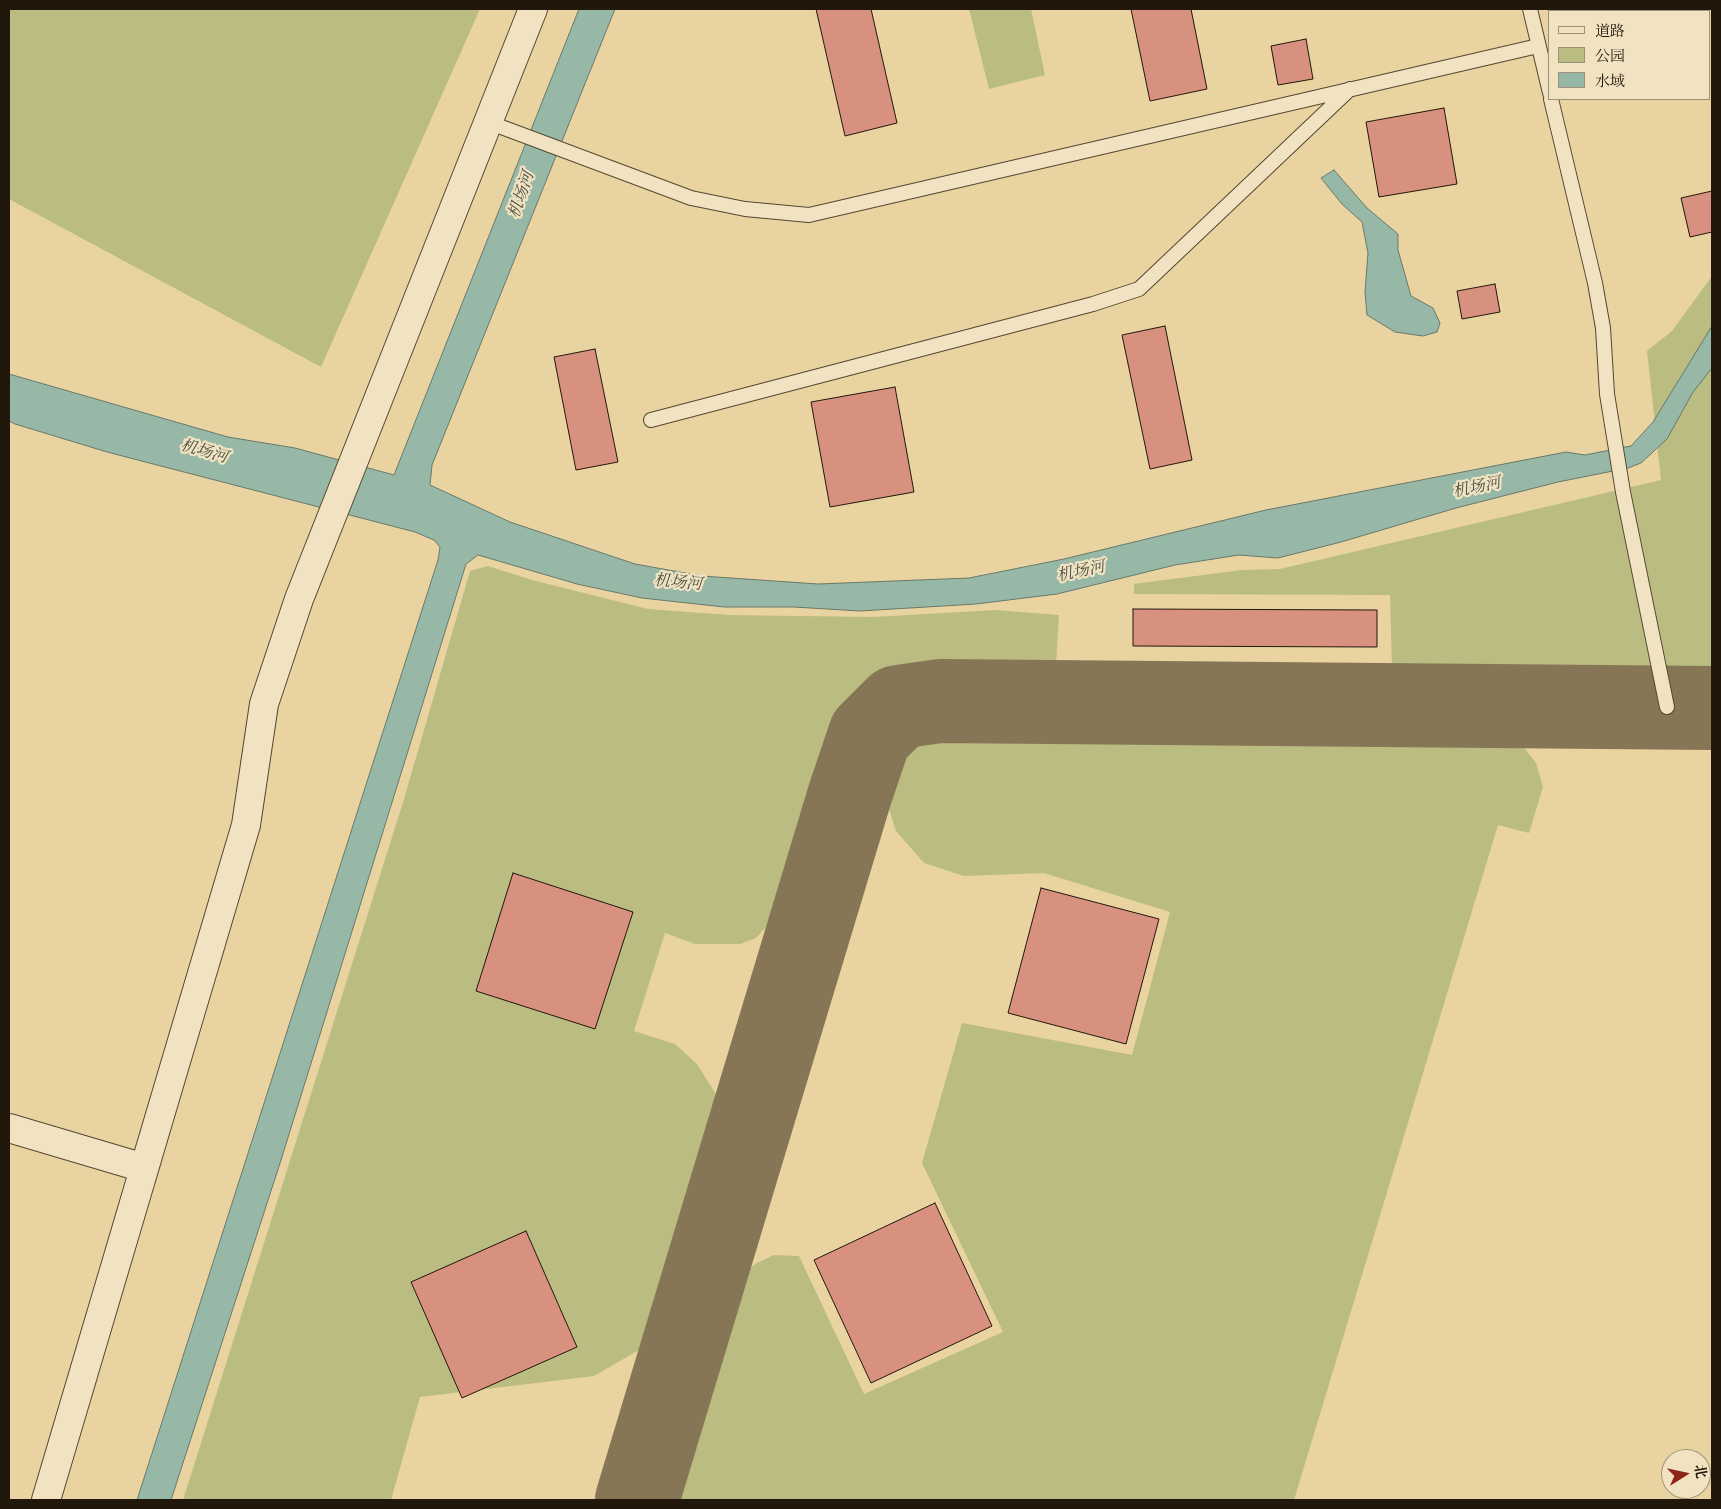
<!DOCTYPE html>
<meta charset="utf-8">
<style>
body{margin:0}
#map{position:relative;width:1721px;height:1509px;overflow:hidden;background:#e9d4a1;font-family:"IM FELL French Canon","Noto Serif SC",serif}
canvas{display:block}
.frame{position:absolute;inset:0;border:10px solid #22170b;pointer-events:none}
.legend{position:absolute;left:1548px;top:10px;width:162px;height:90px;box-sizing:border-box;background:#f1e3c2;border:1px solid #9e9179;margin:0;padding:6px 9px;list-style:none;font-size:15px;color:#22170b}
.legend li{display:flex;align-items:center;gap:10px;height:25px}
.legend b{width:25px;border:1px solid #9e9179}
.north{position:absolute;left:1661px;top:1449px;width:50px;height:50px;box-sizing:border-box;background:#f1e3c2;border:1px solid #9e9179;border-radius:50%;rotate:80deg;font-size:14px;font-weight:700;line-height:20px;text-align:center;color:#22170b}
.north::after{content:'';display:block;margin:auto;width:18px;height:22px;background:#8f2418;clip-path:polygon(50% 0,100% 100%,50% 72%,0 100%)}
</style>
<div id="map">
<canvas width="1721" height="1509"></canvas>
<div class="frame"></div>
<ul class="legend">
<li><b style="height:6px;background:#f1e3c2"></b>道路</li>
<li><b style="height:14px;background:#babc82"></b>公园</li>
<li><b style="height:14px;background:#97b8a7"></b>水域</li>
</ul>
<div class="north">北</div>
</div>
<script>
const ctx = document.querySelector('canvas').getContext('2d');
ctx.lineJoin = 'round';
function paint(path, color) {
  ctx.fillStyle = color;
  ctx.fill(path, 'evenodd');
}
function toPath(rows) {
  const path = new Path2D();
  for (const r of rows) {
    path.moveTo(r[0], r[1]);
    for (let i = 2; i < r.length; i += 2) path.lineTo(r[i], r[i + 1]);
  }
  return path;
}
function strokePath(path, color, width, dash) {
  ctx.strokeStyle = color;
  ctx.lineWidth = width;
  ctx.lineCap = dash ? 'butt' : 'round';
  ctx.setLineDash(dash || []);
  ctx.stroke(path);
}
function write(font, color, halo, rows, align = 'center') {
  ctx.font = font + ' "IM FELL French Canon","Noto Serif SC",serif';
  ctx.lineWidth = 4.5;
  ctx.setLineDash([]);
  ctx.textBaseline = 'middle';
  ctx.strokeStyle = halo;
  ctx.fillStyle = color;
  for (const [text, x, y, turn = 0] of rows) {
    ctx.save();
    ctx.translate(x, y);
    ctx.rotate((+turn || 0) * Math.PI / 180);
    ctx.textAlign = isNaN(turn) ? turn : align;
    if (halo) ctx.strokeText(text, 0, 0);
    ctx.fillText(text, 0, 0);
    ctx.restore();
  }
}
paint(toPath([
 [9,9,480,9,321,367,9,199],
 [969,9,1031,9,1045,75,989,89],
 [1712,276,1712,668,1701,672,1392,667,1390,595,1134,594,1134,584,1242,570,1280,569,1661,480,1647,351,1672,331],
 [488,566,532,580,648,609,728,615,873,617,996,610,1059,615,1056,665,931,668,882,680,855,707,826,754,814,805,778,914,756,938,740,944,695,944,665,933,634,1031,675,1044,697,1064,717,1096,718,1123,657,1321,639,1350,594,1376,420,1397,391,1500,183,1500,404,799,470,571],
 [956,726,1498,737,1522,745,1536,763,1543,787,1529,833,1498,825,1294,1500,681,1500,680,1488,738,1280,755,1264,774,1255,799,1256,864,1394,1003,1332,922,1163,962,1023,1132,1055,1170,912,1044,873,964,876,924,863,896,831,887,803,890,773,907,745,927,730]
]), '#babc82');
const water = toPath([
 [579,9,615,9,432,465,430,485,510,522,635,564,702,576,818,584,969,578,1064,559,1266,510,1566,452,1585,455,1631,446,1653,422,1712,326,1712,368,1693,392,1667,439,1641,463,1628,468,1558,482,1456,508,1341,542,1278,558,1239,555,1175,565,1057,594,976,604,860,611,794,607,724,607,642,598,577,584,478,555,466,564,281,1160,171,1500,137,1500,438,560,440,547,434,540,415,532,107,452,15,424,9,421,9,374,228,437,295,448,394,475,579,9],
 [1334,170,1367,208,1398,234,1398,250,1411,296,1433,308,1440,323,1437,332,1423,336,1395,332,1367,315,1365,292,1368,253,1362,222,1342,204,1321,178,1334,170]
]);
paint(water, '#97b8a7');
strokePath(water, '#687869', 1);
strokePath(toPath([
 [637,1500,850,794,870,735,898,707,940,701,1712,708]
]), '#867656', 84);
const building = toPath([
 [816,9,871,9,897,123,845,136,816,9],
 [1131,9,1191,9,1207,89,1150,101,1131,9],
 [1611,9,1697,9,1697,11,1612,11,1611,9],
 [1306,39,1313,79,1278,85,1271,46,1306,39],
 [1444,108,1457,184,1379,197,1366,122,1444,108],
 [1712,191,1712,232,1690,237,1681,198,1712,191],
 [1495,284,1500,312,1462,319,1457,291,1495,284],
 [1165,326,1192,460,1150,469,1122,335,1165,326],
 [595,349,618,462,576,470,554,357,595,349],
 [895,387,914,492,830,507,811,402,895,387],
 [1133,609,1377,610,1377,647,1133,646,1133,609],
 [513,873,633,912,595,1029,476,991,513,873],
 [1041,888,1159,919,1126,1044,1008,1013,1041,888],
 [935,1203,992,1326,871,1383,814,1260,935,1203],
 [526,1231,577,1347,462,1398,411,1282,526,1231]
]);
paint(building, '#d7917e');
strokePath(building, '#22170b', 1);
const lane = toPath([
 [1530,9,1550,93],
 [1551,99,1595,283,1603,328,1607,394,1623,492,1667,707],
 [488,122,691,198,745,209,809,215,1538,46],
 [651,420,1093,304,1139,289,1350,89]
]);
const street = toPath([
 [9,1128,144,1168],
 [46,1500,246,825,264,704,299,599,533,9]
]);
strokePath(lane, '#544630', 16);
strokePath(street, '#544630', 30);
strokePath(lane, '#f1e3c2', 14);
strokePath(street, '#f1e3c2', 28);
write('italic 16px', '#4b4f42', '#f1e3c2', [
 ["机场河",522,195,-71],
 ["机场河",204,452,16],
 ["机场河",1477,488,-12],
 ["机场河",1081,572,-12],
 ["机场河",678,583,5]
]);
</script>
